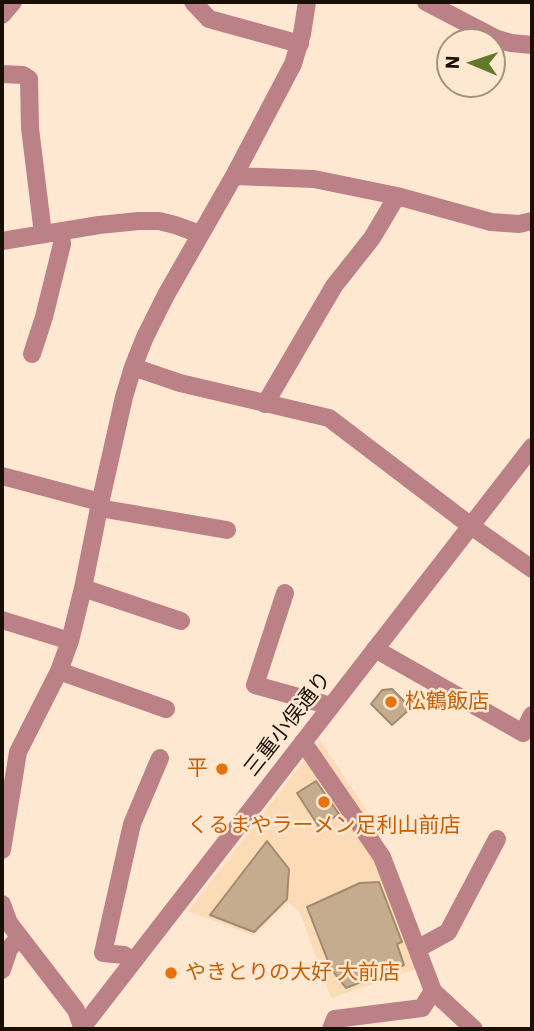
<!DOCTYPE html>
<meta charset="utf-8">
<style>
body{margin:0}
#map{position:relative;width:534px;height:1031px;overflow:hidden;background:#ffe8d1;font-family:"IBM Plex Sans",sans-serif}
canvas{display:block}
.frame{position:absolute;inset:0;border:4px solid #180f05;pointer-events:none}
.north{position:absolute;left:436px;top:28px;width:70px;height:70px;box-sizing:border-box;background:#ffe8d1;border:2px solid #a3917f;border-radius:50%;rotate:272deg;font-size:19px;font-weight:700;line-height:28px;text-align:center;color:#180f05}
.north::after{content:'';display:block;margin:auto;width:24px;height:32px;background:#62792a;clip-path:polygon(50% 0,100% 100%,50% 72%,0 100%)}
</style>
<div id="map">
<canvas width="534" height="1031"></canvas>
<div class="frame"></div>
<div class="north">N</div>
</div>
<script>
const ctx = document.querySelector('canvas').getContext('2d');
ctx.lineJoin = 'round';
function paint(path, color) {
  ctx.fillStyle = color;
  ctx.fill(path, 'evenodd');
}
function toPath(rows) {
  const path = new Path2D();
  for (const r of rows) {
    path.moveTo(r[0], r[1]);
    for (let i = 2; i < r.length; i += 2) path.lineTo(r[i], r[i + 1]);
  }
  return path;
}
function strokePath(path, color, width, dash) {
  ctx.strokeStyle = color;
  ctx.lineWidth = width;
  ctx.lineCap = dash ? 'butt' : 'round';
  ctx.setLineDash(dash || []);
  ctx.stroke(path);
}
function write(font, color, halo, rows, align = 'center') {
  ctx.font = font + ' "IBM Plex Sans","Noto Sans JP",sans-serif';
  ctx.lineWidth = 5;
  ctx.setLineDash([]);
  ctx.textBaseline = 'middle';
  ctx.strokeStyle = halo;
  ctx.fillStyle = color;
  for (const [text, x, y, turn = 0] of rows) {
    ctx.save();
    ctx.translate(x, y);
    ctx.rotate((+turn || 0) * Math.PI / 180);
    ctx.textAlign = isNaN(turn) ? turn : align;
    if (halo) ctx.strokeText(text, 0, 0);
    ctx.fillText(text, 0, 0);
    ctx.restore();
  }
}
paint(toPath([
 [320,740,376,825,431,964,331,998,300,913,289,902,254,936,188,911]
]), '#fcdbb7');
const building = toPath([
 [392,689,411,708,392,725,371,704,382,690,392,689],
 [316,781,339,814,319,827,297,793,316,781],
 [267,841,289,869,287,899,254,932,210,915,267,841],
 [379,882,402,942,397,944,404,965,346,988,331,969,307,907,360,883,379,882]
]);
paint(building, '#c6ac8f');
strokePath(building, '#a38a6e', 2);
strokePath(toPath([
 [193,2,209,19,300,44],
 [426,2,497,39,511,43,532,45],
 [2,15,13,2],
 [2,74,23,75,29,79,30,128,43,234],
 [234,176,314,179,397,196,491,222,519,224,532,221],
 [2,241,99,225,139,221,159,221,175,225,200,234],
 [32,354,44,317,62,244,61,231],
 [133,367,180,383,329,418,471,526,532,569],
 [265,404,334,286,372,238,397,196],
 [2,476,100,502],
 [99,508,227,530],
 [83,588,181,621],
 [285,593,255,685,331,706],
 [2,620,70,641],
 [375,649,523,733,532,715],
 [59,671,166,709],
 [303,742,382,857,433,991,474,1029],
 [2,850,18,752,59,671,70,641,83,588,99,508,124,397,133,367,145,337,166,295,234,176,293,64,302,34,307,2],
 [2,904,9,923,76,1010,83,1029],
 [417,949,448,932,497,839],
 [133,961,124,955,103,953,132,824,160,758],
 [2,970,9,949,19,937],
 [81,1029,532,447],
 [331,1029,335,1019,422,1008,433,991]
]), '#bb8186', 18);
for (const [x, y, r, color] of [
 [391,702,7,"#e8710a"],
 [222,769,7,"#e8710a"],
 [324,802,7,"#e8710a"],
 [171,973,7,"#e8710a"]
]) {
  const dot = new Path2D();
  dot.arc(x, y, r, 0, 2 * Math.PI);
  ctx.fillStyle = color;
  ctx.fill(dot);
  strokePath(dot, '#ffe8d1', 2.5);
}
write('21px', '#c56008', '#ffe8d1', [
 ["松鶴飯店",405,702],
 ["平",208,769,"right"],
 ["くるまやラーメン足利山前店",324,826,"center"],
 ["やきとりの大好 大前店",185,973]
], 'left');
write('21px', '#180f05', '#ffe8d1', [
 ["三重小俣通り",288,724,-52]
]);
</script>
